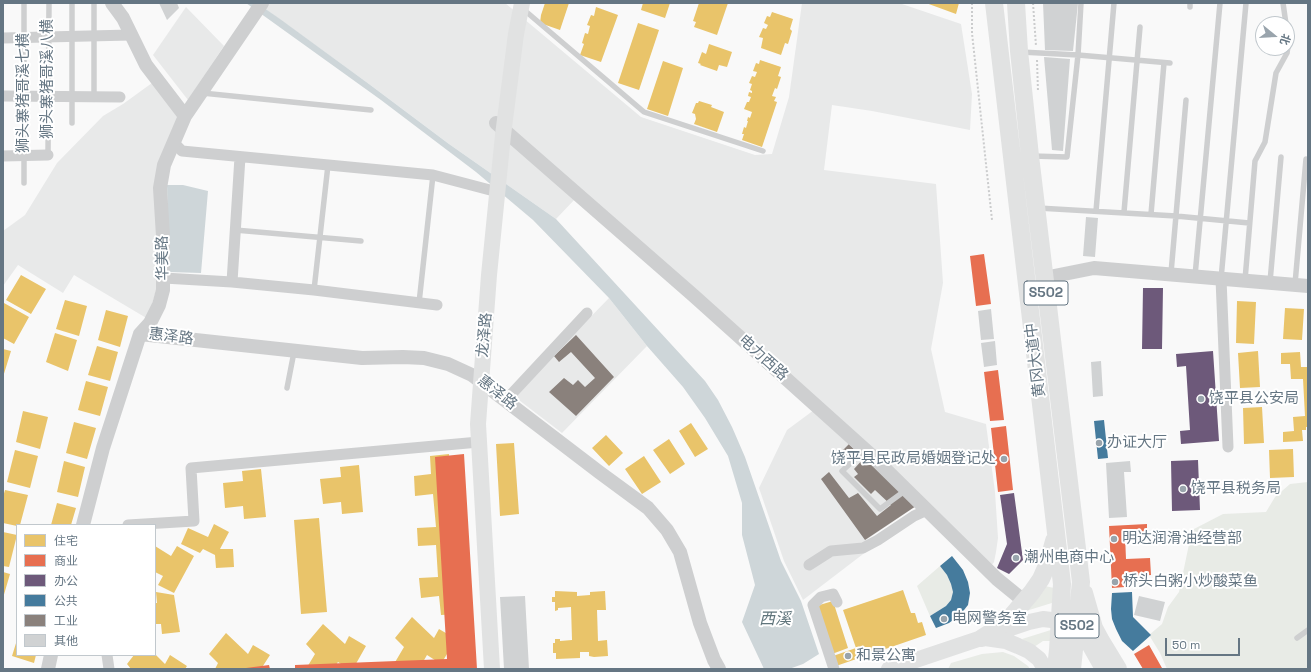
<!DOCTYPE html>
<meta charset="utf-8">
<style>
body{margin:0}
#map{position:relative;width:1311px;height:672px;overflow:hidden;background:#f9f9f9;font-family:"Space Grotesk","Noto Sans SC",sans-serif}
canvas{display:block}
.frame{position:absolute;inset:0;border:4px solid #657683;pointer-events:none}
.legend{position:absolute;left:16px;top:524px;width:140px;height:132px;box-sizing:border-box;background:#fff;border:1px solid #c1c8cd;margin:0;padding:5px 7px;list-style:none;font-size:12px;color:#657683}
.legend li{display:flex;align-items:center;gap:8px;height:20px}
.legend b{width:20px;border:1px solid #c1c8cd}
.north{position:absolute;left:1255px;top:16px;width:40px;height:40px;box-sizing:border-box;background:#fff;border:1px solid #c1c8cd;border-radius:50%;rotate:108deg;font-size:11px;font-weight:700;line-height:16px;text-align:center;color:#657683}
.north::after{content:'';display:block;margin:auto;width:14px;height:18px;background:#99a4ac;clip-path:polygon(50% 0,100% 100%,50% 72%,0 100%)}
.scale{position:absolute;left:1165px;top:638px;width:75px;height:18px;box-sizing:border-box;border:2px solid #657683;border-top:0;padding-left:5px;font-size:12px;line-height:14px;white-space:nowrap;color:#657683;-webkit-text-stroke:3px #fff;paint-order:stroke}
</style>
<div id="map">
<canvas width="1311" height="672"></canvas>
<div class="frame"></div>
<ul class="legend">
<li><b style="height:11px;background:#e9c46a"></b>住宅</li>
<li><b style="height:11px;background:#e76f51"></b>商业</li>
<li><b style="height:11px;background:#6d597a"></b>办公</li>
<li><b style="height:11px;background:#457b9d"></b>公共</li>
<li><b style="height:11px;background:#8a817c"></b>工业</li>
<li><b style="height:11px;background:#d0d2d3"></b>其他</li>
</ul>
<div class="north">北</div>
<div class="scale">50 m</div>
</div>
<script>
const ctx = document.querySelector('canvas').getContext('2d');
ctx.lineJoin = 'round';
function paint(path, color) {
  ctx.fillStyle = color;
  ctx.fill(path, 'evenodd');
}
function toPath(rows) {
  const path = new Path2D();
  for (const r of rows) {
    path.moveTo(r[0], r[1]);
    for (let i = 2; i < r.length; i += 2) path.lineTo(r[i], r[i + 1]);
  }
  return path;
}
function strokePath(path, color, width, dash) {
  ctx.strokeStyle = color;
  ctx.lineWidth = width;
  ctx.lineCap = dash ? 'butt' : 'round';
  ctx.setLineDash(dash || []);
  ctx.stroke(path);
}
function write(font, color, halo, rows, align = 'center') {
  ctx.font = font + ' "Space Grotesk","Noto Sans SC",sans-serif';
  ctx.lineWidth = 4;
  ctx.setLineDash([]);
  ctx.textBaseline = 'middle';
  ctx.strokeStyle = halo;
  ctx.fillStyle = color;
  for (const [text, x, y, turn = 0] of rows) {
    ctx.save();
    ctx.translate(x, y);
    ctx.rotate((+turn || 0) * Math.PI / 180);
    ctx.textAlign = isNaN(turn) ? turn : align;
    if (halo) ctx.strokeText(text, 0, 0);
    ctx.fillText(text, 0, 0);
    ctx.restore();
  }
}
paint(toPath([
 [257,3,505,3,641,117,755,155,772,154,789,97,802,3,899,3,961,24,972,94,970,130,872,111,832,105,824,170,936,184,943,283,931,349,945,412,986,424,995,492,998,538,996,552,994,562,985,575,934,508,872,447,850,444,916,506,866,540,871,548,803,600,784,561,759,488,787,430,814,410,576,198,556,219,449,144,369,84],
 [186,7,224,46,188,100,153,55],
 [152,83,181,117,169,141,160,276,148,319,74,275,63,293,18,265,3,286,3,231,25,215,57,163,103,116,123,104],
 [609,298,647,346,562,433,515,397,531,378]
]), '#e8e9e9');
paint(toPath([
 [1308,482,1308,669,1167,669,1160,653,1149,635,1162,624,1168,607,1179,592,1192,530,1223,514,1266,512,1275,497,1290,484],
 [940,566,947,575,951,584,953,592,951,600,946,606,930,616,917,586],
 [1045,586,1054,588,1055,602,1026,611],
 [1054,629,1053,641,1043,641,1034,647,1022,639],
 [1003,652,1014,656,1028,666,1030,669,948,669,951,663,982,654]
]), '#e8ebe6');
paint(toPath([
 [246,3,257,3,280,19,369,84,449,144,556,219,705,381,718,400,732,427,745,457,781,561,801,601,819,654,803,664,789,669,764,669,742,622,755,585,742,535,742,503,728,456,705,418,683,387,647,346,609,298,533,220,476,172,381,100],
 [167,185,183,185,208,191,201,273,169,272]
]), '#ced6d9');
paint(toPath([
 [545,3,569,3,560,30,540,23,541,15],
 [643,3,670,3,665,18,641,10],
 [699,3,728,3,717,35,694,27,696,22,693,21],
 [926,3,959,3,956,14],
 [596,7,618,15,601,62,580,55,584,44,582,43,585,33,588,34,590,26,587,25,591,15,594,16],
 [772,12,793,19,790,29,792,31,788,44,785,43,781,55,761,48,763,38,759,37,763,28,766,29,768,25,764,23,767,16,770,17],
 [638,23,659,30,639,90,618,83],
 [709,44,732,52,727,67,719,65,717,71,700,65,701,64,698,63,702,52,706,54],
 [760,60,781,67,778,76,781,77,777,89,775,88,772,96,776,97,774,101,777,102,762,147,742,140,744,134,742,134,744,127,746,128,748,121,747,121,748,117,750,118,752,112,744,109,747,102,749,102,751,97,748,96,749,92,752,93,752,91,750,90,752,84,749,83,752,76,755,77,757,72,753,71,756,63,759,64],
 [663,61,683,68,668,116,647,109],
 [699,101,712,105,711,107,724,112,717,132,694,124,696,119,695,114,692,113,696,103,698,103],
 [21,275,46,289,31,314,6,300],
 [65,300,87,306,79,336,56,329],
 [1237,301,1256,302,1254,344,1236,343],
 [4,303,29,317,14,344,3,338],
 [1285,308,1304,309,1302,340,1283,339],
 [106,310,128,316,120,347,98,340],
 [55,333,77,340,68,371,46,362],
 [97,346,118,352,110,381,88,375],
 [3,349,11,351,3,377],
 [1258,351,1260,387,1240,388,1238,353],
 [1300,352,1301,367,1308,367,1308,427,1306,427,1306,430,1302,430,1303,441,1283,442,1283,432,1294,431,1293,417,1305,416,1303,379,1291,379,1290,364,1281,364,1281,353],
 [86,381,108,387,100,416,78,410],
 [1262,407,1264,443,1244,444,1243,408],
 [23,411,48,417,40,449,16,442],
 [74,422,96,428,87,459,66,453],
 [691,423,708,449,695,457,679,431],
 [606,435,623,453,609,466,592,448],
 [669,439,685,464,670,474,653,450],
 [514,443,519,514,500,516,496,444],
 [1293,449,1294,477,1270,478,1269,450],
 [15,450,38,456,30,488,7,482],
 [449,454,460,614,441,615,439,596,421,598,419,578,438,577,436,545,418,546,417,528,436,527,433,494,415,496,414,476,431,474,430,456],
 [644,456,661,482,642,494,625,469],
 [64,461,85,467,78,497,57,492],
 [359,465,363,512,342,514,341,502,323,504,320,479,341,477,340,467],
 [261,469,266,517,244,519,243,506,225,508,223,483,243,481,242,471],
 [5,490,28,495,20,525,17,525,17,526,3,523,3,497],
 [57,503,76,508,71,525,51,525],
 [319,518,327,612,301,614,294,520],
 [214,524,229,532,220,549,233,549,234,567,216,568,215,555,203,549,200,553,181,544,188,528,208,537],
 [3,532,17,535,9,567,3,566],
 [155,546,171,556,177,546,194,556,174,593,158,585,163,576,155,572],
 [3,572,10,574,3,598],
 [903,590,911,613,915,613,918,623,922,622,926,635,836,666,833,656,856,648,843,610],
 [555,591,577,592,577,596,590,595,590,592,605,591,606,610,597,610,598,641,607,640,608,656,594,657,589,656,589,652,580,652,580,658,556,659,556,653,553,653,553,643,555,643,555,639,560,639,560,641,572,640,571,607,558,608,558,610,555,611,555,602,552,602,552,597,555,597],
 [156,592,174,595,180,632,162,634,161,624,155,624,155,603,157,603],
 [833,601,848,648,832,654,816,606],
 [412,617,434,638,439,629,456,639,441,664,427,655,419,669,391,669,404,647,395,638],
 [323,624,345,644,349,636,366,646,353,669,349,669,338,662,333,669,306,669,315,654,306,644],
 [226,633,248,654,253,645,270,655,261,669,215,669,218,663,209,654],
 [17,640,17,655,36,655,34,663,12,656],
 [155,654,165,664,170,655,187,666,185,669,131,669,127,664,134,655,155,655]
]), '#e9c46a');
paint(toPath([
 [984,254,991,304,976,306,970,256],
 [998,370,1004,420,990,421,984,372],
 [1006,426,1013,490,998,492,991,428],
 [464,454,477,669,295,669,295,665,447,659,435,457],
 [1147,524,1147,534,1125,535,1126,559,1150,558,1151,575,1124,577,1125,587,1112,588,1109,526],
 [1149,645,1162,668,1162,669,1143,669,1134,654],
 [269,665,270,669,246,669,246,668]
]), '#e76f51');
paint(toPath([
 [1143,288,1163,288,1162,349,1142,349],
 [1213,351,1219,441,1181,444,1180,431,1190,430,1186,366,1177,367,1176,354],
 [1198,460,1200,510,1172,511,1171,461],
 [1014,493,1023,560,1009,574,997,568,1007,544,1000,495]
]), '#6d597a');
paint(toPath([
 [1104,420,1108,458,1098,459,1094,421],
 [952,556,963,570,968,582,970,593,968,605,960,615,949,623,936,628,930,616,946,606,951,600,953,592,951,584,947,575,940,566],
 [1132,592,1133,617,1151,635,1133,651,1122,641,1116,629,1112,619,1111,609,1112,593]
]), '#457b9d');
paint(toPath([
 [576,335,614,377,576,416,549,392,564,378,573,385,578,380,585,387,595,378,571,352,559,362,554,356],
 [849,444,856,451,842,462,837,456],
 [864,458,916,506,865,540,821,479,829,472,849,498,858,493,877,516,891,505,875,490,871,494,854,477,858,474,854,469]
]), '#8a817c');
paint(toPath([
 [159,3,177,3,179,8,167,20],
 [1043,3,1078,3,1073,51,1045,50],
 [1044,57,1070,59,1063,151,1052,150],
 [1086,217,1098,218,1095,257,1083,256],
 [991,309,994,339,981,340,978,311],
 [995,341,997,365,984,367,981,343],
 [1101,361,1103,396,1093,397,1091,362],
 [1130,461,1131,472,1124,472,1127,517,1109,518,1106,463],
 [525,596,529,669,504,669,500,597],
 [1139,596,1165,602,1160,621,1134,615]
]), '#d0d2d3');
strokePath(toPath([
 [972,3,972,33,992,220],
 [1033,3,1036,46],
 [1037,60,1038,92]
]), '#cbcccd', 2, [2, 2]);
strokePath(toPath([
 [24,3,24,183],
 [94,3,94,96],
 [1283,3,1286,24],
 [1190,7,1190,3],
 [523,9,644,112,763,151],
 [1021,52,1078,55,1170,63],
 [202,93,371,110],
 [72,123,72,3],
 [48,155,49,3],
 [1032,156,1067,157,1078,55,1081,3],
 [1038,208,1176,216,1249,223],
 [1096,211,1114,3],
 [1124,212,1140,27],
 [1151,214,1164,63],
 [235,230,361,241],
 [1171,273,1186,100],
 [1195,276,1220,3],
 [1221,279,1246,3],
 [1245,280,1255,161,1265,142,1276,73,1287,53,1289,39,1287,28],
 [1270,282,1281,157],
 [1295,284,1306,159],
 [314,290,328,165],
 [419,303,433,175],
 [287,388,294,352],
 [865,450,842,471,880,509,906,490],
 [1297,638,1308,630]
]), '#cecfd0', 5.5);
strokePath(toPath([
 [3,38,131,35],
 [3,96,120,97],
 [173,142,182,151,433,175,490,190],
 [3,156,48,155],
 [164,278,232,282,240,157],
 [1221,279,1228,447],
 [232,282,314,290,437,305],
 [505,401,587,313],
 [128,525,194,521,191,468,479,442],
 [809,565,831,551,863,548,878,540,914,516,927,510],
 [107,655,109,669],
 [834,669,813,605,821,597,833,594,837,602]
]), '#cecfd0', 11);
strokePath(toPath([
 [185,116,262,3],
 [496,123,694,296,871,455,997,579,1024,601],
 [1044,278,1094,268,1308,286],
 [140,334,362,358,403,357,424,358,448,364,472,375,599,472,648,508,667,530,680,552,700,623,714,660,719,669],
 [83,525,103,448,140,334,150,323,159,305,163,290,163,236,160,188,164,165,185,116,146,65,123,18,112,3],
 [48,669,51,655]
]), '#cecfd0', 14);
strokePath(toPath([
 [985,638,1006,641,1018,646,1029,651,1039,659,1045,669],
 [492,669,478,424,489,275,503,135,516,34,522,3],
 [889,669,1029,622,1043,619,1060,621,1075,628,1085,637,1103,669]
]), '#e1e2e2', 16);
strokePath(toPath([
 [994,3,1062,584,1058,650,1056,669],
 [1016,3,1019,51,1030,156,1081,582,1072,669],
 [1084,593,1094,628,1101,641,1118,669],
 [982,638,996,629,1010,618,1032,592,1041,579,1048,563,1054,541]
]), '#e1e2e2', 18);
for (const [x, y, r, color] of [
 [1201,399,4,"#99a4ac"],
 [1099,443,4,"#99a4ac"],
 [1004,459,4,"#99a4ac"],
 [1183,489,4,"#99a4ac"],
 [1114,539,4,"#99a4ac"],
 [1016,558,4,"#99a4ac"],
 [1115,582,4,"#99a4ac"],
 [944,619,4,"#99a4ac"],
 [848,656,4,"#99a4ac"]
]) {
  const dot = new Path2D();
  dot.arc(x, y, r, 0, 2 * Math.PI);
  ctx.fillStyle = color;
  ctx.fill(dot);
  strokePath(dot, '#fff', 1.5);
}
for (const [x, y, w] of [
 [1046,293,44],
 [1077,626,44]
]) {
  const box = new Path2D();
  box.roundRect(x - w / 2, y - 12, w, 24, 3);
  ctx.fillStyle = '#fff';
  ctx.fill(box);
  strokePath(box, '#657683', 1);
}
write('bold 14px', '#657683', null, [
 ["S502",1046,293],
 ["S502",1077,626]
]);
write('15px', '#657683', '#fff', [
 ["狮头寨猪哥溪八横",48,79,-90],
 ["狮头寨猪哥溪七横",24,93,-90],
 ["华美路",163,258,-91],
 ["龙泽路",485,335,-85],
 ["惠泽路",171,337,7],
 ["电力西路",763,358,42],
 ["黄冈大道中",1036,360,-97],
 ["惠泽路",497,393,38]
]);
write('15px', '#657683', '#fff', [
 ["饶平县公安局",1209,399],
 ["办证大厅",1107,443],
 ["饶平县民政局婚姻登记处",996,459,"right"],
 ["饶平县税务局",1191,489],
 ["明达润滑油经营部",1122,539],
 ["潮州电商中心",1024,558],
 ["桥头白粥小炒酸菜鱼",1123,582],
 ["电网警务室",952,619],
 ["和景公寓",856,656]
], 'left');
write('italic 16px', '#60757c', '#fff', [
 ["西溪",775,620]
]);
</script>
